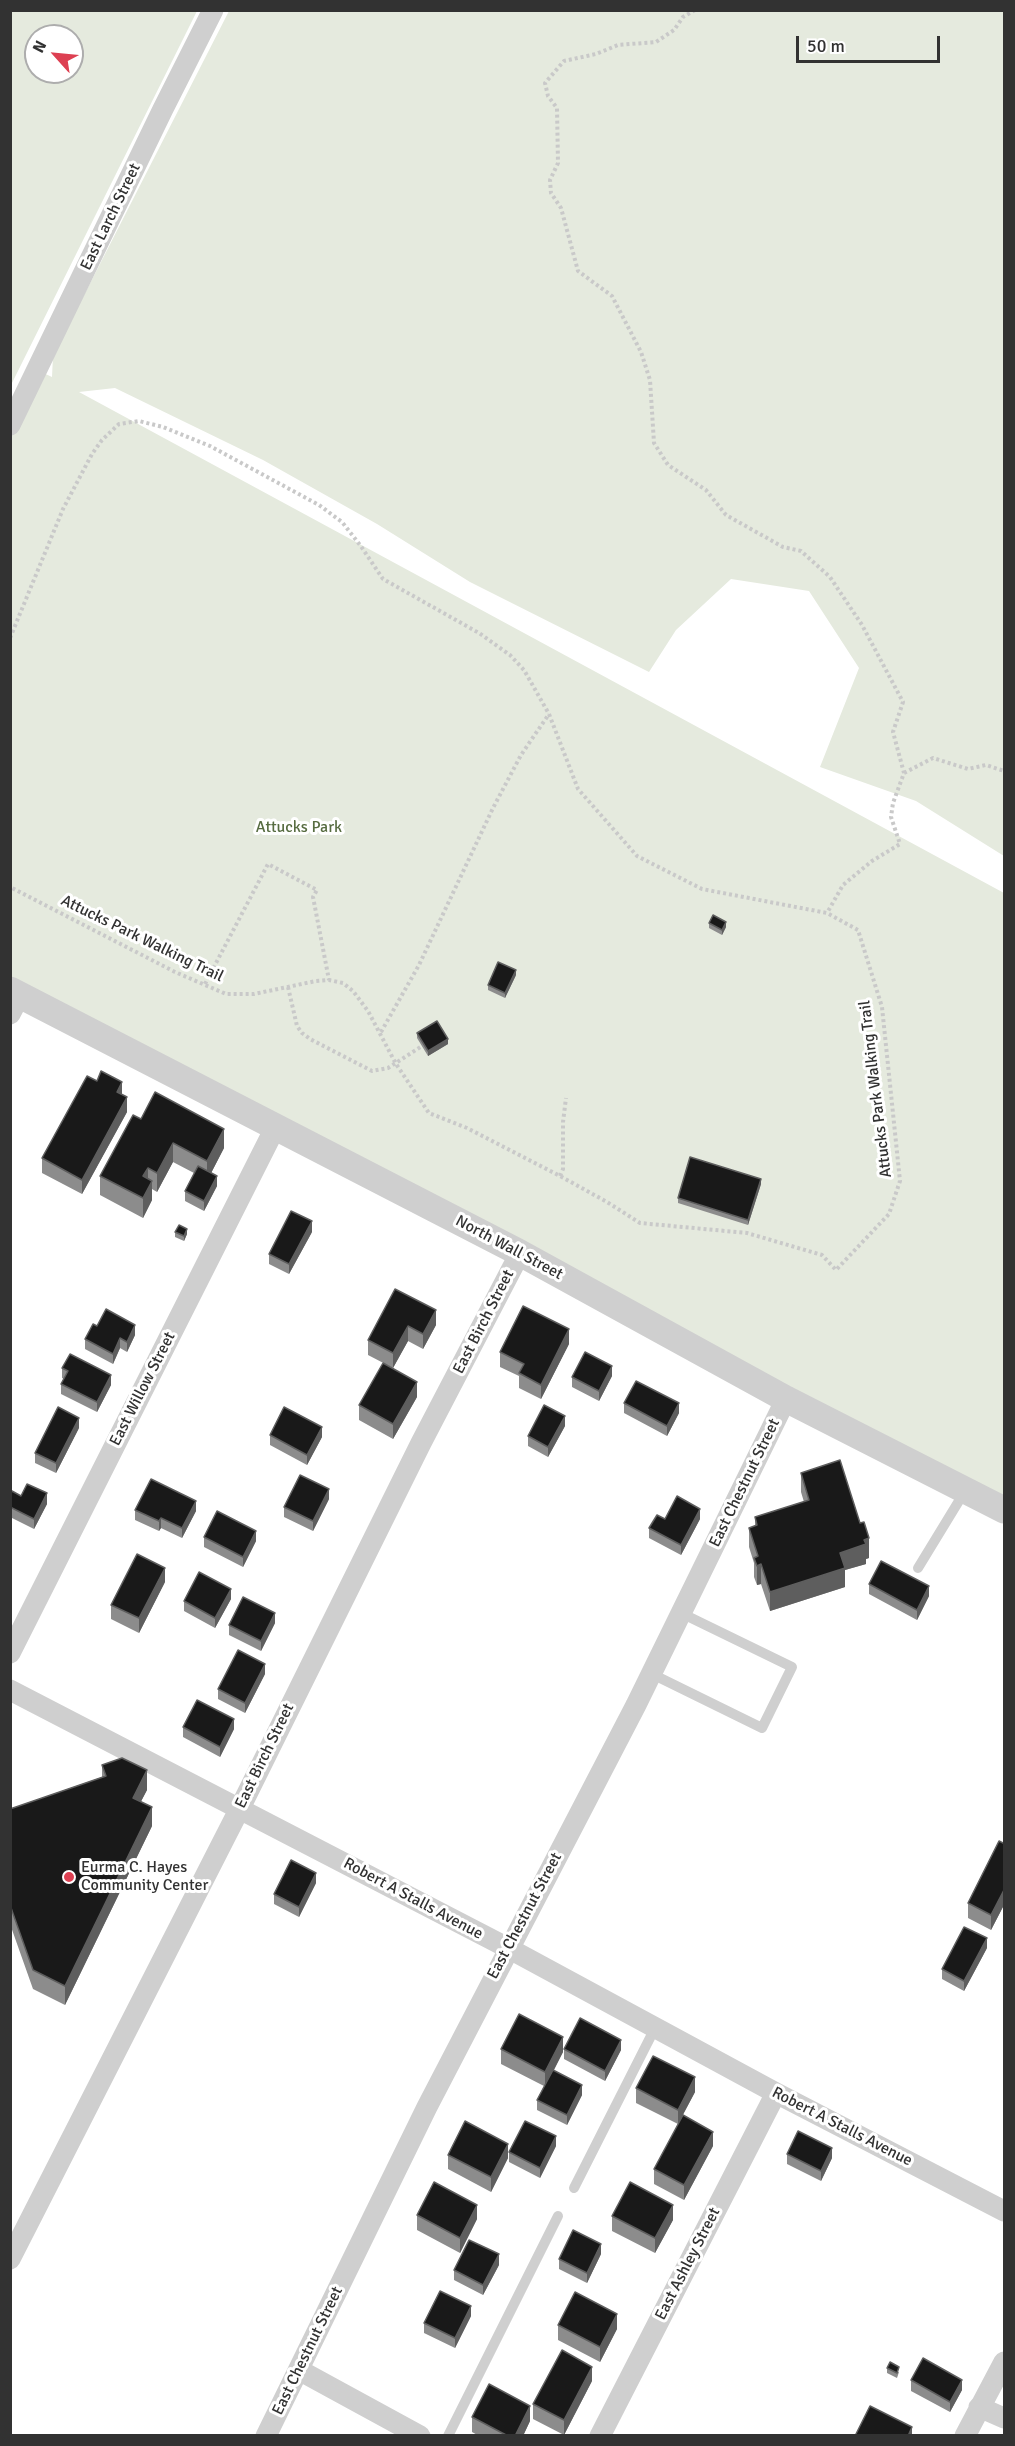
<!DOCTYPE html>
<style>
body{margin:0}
#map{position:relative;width:1015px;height:2446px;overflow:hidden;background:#fff;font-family:Signika,sans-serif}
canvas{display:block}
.frame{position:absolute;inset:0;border:12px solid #323232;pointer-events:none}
.north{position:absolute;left:24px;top:24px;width:60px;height:60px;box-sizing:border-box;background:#fff;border:2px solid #adadad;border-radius:50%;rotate:297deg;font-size:16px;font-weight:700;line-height:24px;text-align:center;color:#323232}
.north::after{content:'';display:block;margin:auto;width:21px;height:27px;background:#dd4052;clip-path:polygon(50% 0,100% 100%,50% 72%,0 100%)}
.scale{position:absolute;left:796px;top:36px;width:144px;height:27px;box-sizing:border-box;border:3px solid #323232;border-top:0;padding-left:8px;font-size:18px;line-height:21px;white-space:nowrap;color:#323232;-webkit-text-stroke:4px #fff;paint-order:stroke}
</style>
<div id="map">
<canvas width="1015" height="2446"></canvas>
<div class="frame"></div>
<div class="north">N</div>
<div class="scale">50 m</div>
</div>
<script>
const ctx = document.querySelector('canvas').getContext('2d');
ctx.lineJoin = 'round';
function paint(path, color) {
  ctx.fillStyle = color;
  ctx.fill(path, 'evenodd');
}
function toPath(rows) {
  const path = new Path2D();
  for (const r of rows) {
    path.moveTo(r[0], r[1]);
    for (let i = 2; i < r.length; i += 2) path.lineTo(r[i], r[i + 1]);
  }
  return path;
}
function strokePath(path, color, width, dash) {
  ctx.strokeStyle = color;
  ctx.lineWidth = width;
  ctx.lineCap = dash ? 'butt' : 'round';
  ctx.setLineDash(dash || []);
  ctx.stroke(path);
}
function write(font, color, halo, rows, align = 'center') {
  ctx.font = font + ' Signika,sans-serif';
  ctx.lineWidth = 6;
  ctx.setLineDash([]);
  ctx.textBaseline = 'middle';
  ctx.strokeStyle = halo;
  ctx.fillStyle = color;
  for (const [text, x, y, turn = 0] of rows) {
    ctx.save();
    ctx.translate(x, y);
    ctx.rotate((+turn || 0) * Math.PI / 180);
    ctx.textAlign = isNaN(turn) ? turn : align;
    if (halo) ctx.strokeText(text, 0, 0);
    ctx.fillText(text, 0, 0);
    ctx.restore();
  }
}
paint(toPath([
 [11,10,197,11,11,385,10,11],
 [36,36,72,36,72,72,36,72],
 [229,11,1004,11,1004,856,916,801,820,767,859,668,809,591,731,579,676,630,649,672,470,582,377,524,263,460,115,388,79,392,1004,893,1004,1515,11,991,10,425,37,370,52,377,53,356]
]), '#e5eade');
strokePath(toPath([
 [695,10,683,17,674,30,656,42,618,45,596,54,564,61,545,83,548,96,557,108,558,163,550,180,551,193,561,208,578,271,612,296,641,352,650,380,654,443,668,465,706,490,726,515,783,547,801,551,830,577,862,625,903,702,893,732,904,773,893,803,891,817,900,844,872,861,843,885,827,913],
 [10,638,63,509,92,454,102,440,119,424,139,421,163,427,210,446,319,505,342,522,360,545,383,579,479,633,510,655,524,670,549,714,578,789,637,856,702,889,827,913,858,930,882,1007,900,1181,889,1214,836,1270,822,1255,747,1233,640,1223,607,1202,560,1176,467,1128,429,1113,396,1064,368,1011,353,991,343,983,329,980,316,981,254,994,226,994,175,972,10,887],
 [904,773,933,758,968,769,986,765,1004,771],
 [205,984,268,864,317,890,313,897,329,980],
 [288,987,297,1026,302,1033,310,1039,372,1071,388,1068,422,1046],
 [381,1032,419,965,493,808,521,755,549,714],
 [560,1176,563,1169,563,1122,566,1098]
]), '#c9c9c9', 4, [3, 3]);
strokePath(toPath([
 [918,1568,965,1491],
 [652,1674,762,1728,792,1667,681,1613],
 [574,2188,655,2028],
 [448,2436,558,2216]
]), '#cfcfcf', 10);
strokePath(toPath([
 [10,425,163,109,213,10],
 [10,1014,20,995],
 [10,1653,276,1126],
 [10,1690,508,1948,776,2093,1004,2211],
 [10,2259,240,1808,421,1443,520,1253],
 [299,2370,420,2436],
 [979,2407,1004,2418],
 [266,2436,427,2107,636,1705,786,1399],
 [600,2436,776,2093],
 [965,2436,1004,2362]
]), '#cfcfcf', 21);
strokePath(toPath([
 [10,990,520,1253,786,1399,1004,1510]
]), '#cfcfcf', 27);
paint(toPath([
 [709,923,726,927,722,935,709,928],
 [516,975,505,998,488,990,488,985],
 [417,1033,448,1044,428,1056,417,1038],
 [122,1095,127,1112,82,1194,42,1173,42,1158],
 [141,1119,224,1148,211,1173,217,1186,204,1211,185,1201,185,1191,194,1173,173,1162,157,1192,152,1189,152,1200,143,1218,100,1195,100,1176],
 [761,1184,748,1225,678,1203,678,1198],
 [175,1232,187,1234,184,1241,175,1237],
 [312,1232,289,1274,269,1264,269,1254],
 [436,1310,436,1325,423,1349,408,1341,393,1368,368,1355,368,1340],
 [97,1326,135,1335,127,1352,120,1348,113,1364,85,1349,85,1339],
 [569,1344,541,1399,519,1388,519,1376,500,1367,500,1352],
 [62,1368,111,1385,97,1412,61,1394,61,1384,64,1379,62,1378],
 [612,1376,599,1401,572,1387,572,1377],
 [417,1397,393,1439,359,1420,359,1405],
 [624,1403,679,1413,667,1436,624,1413],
 [565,1426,548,1457,528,1446,528,1436],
 [79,1428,56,1473,35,1463,35,1453],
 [270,1435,322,1437,307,1465,270,1445],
 [801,1473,869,1558,866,1559,866,1564,845,1570,845,1587,770,1611,761,1584,757,1585,754,1577,754,1563,749,1547,749,1528,755,1526,755,1517,804,1502,801,1492],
 [10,1494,21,1496,47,1504,34,1529,10,1517],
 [329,1499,313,1531,284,1517,284,1507],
 [135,1510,196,1511,182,1538,161,1528,159,1531,135,1520],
 [665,1519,700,1519,681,1555,649,1538,649,1528],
 [204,1537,256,1541,243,1567,204,1547],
 [165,1582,139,1633,111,1619,111,1605],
 [869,1584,929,1596,917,1620,869,1594],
 [231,1599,215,1628,184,1611,184,1601],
 [275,1623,261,1651,229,1635,229,1625],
 [265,1674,245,1713,218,1699,218,1689],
 [183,1727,234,1729,220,1757,183,1737],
 [102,1765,147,1790,141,1801,152,1826,65,2005,33,1989,10,1924,10,1809,102,1777],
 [1005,1844,1005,1903,991,1930,968,1918,968,1903],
 [316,1883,299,1917,274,1904,274,1894],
 [987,1948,964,1991,942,1979,942,1969],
 [501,2049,563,2052,554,2070,582,2095,567,2125,537,2110,537,2100,544,2086,501,2064],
 [564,2049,621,2050,605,2081,564,2059],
 [636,2088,695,2092,678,2124,636,2103],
 [556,2146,540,2178,509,2162,509,2152],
 [713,2146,684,2200,654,2184,654,2169],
 [787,2154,832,2158,821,2181,787,2164],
 [448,2155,508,2158,491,2192,448,2169],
 [417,2215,477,2219,460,2253,417,2230],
 [612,2216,673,2220,655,2253,612,2231],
 [601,2254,587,2283,559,2269,559,2259],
 [499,2265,483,2295,454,2280,454,2270],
 [471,2316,455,2348,424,2333,424,2323],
 [558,2325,617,2329,600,2362,558,2340],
 [887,2368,899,2372,897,2378,887,2373],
 [911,2380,962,2390,950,2412,911,2391],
 [592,2381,564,2435,533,2419,533,2404],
 [472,2417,530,2421,523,2436,479,2436,472,2432]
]), '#8c8c8c');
paint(toPath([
 [726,922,726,927,722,935,722,930],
 [516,970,516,975,505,998,505,993],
 [448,1039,448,1044,428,1056,428,1051],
 [122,1082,122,1096,117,1092],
 [127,1097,127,1112,82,1194,82,1180],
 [224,1129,224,1148,207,1181,207,1161],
 [173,1143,173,1162,157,1192,157,1173],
 [148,1168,148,1187,143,1176],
 [217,1176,217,1186,204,1211,204,1201],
 [761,1179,761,1184,748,1225,748,1220],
 [152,1181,152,1200,143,1218,143,1198],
 [312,1221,312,1232,289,1274,289,1264],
 [187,1229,187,1234,184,1241,184,1236],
 [436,1310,436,1325,423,1349,423,1334],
 [135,1325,135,1335,127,1352,127,1342],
 [408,1326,408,1341,393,1368,393,1353],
 [569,1329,569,1344,541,1399,541,1385],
 [120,1338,120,1348,113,1364,113,1354],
 [612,1366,612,1376,599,1401,599,1391],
 [111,1375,111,1385,97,1412,97,1402],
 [417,1382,417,1397,393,1439,393,1424],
 [679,1403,679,1413,667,1436,667,1426],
 [565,1416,565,1426,548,1457,548,1447],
 [79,1418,79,1428,56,1473,56,1463],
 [322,1427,322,1437,307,1465,307,1455],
 [329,1489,329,1499,313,1531,313,1521],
 [47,1493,47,1504,34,1529,34,1519],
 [196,1501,196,1511,182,1538,182,1528],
 [700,1509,700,1519,681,1555,681,1545],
 [161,1518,161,1528,159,1531,159,1521],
 [256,1531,256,1541,243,1567,243,1557],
 [869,1538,869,1558,866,1559,866,1564,845,1570,845,1587,770,1611,770,1592,840,1553,864,1540],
 [761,1564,761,1584,757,1585,757,1566],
 [165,1568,165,1582,139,1633,139,1618],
 [929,1586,929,1596,917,1620,917,1610],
 [231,1589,231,1599,215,1628,215,1618],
 [275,1613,275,1623,261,1651,261,1641],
 [265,1664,265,1674,245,1713,245,1703],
 [234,1719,234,1729,220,1757,220,1747],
 [147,1770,147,1790,133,1817,133,1798],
 [152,1807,152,1826,65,2005,65,1986],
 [316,1873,316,1883,299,1917,299,1907],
 [1005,1888,1005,1903,991,1930,991,1915],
 [987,1938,987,1948,964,1991,964,1981],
 [563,2037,563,2052,545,2087,545,2072],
 [621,2040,621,2050,605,2081,605,2071],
 [695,2077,695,2092,678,2124,678,2110],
 [582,2085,582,2095,567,2125,567,2115],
 [713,2132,713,2146,684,2200,684,2185],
 [556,2136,556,2146,540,2178,540,2168],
 [508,2144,508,2158,491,2192,491,2177],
 [832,2148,832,2158,821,2181,821,2171],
 [477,2205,477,2219,460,2253,460,2238],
 [673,2205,673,2220,655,2253,655,2238],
 [601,2244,601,2254,587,2283,587,2273],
 [499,2254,499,2265,483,2295,483,2285],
 [471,2306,471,2316,455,2348,455,2338],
 [617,2314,617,2329,600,2362,600,2347],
 [592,2367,592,2381,564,2435,564,2420],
 [962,2380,962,2390,950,2412,950,2402],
 [530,2406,530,2421,523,2436,515,2436],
 [912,2427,912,2436,908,2436]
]), '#5e5e5e');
const building = toPath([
 [713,915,726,922,722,930,709,923,713,915],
 [498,962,516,970,505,993,488,985,498,962],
 [437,1021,448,1039,428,1051,417,1033,437,1021],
 [101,1071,122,1082,117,1092,127,1097,82,1180,42,1158,87,1076,97,1081,101,1071],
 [155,1092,224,1129,207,1161,173,1143,157,1173,148,1168,143,1176,152,1181,143,1198,100,1176,133,1115,141,1119,155,1092],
 [690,1157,761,1179,748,1220,678,1198,690,1157],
 [198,1166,217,1176,204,1201,185,1191,198,1166],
 [291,1211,312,1221,289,1264,269,1254,291,1211],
 [179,1225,187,1229,184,1236,175,1232,179,1225],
 [395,1289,436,1310,423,1334,408,1326,393,1353,368,1340,395,1289],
 [523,1306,569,1329,541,1385,519,1373,524,1364,500,1352,523,1306],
 [106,1309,135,1325,127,1342,120,1338,113,1354,85,1339,93,1324,97,1326,106,1309],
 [585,1352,612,1366,599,1391,572,1377,585,1352],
 [70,1354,111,1375,97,1402,61,1384,68,1371,62,1368,70,1354],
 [383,1363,417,1382,393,1424,359,1405,383,1363],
 [636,1381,679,1403,667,1426,624,1403,636,1381],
 [544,1405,565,1416,548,1447,528,1436,544,1405],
 [58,1407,79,1418,56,1463,35,1453,58,1407],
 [284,1407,322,1427,307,1455,270,1435,284,1407],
 [840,1460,860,1523,864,1522,869,1538,864,1540,866,1544,840,1553,845,1568,770,1592,761,1564,757,1566,754,1558,758,1556,749,1528,757,1525,755,1517,809,1500,801,1473,840,1460],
 [300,1475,329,1489,313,1521,284,1507,300,1475],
 [151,1479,196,1501,182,1528,161,1518,159,1521,135,1510,151,1479],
 [27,1484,47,1493,34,1519,10,1507,10,1494,12,1491,21,1496,27,1484],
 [677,1496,700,1509,681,1545,649,1528,657,1515,665,1519,677,1496],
 [217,1511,256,1531,243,1557,204,1537,217,1511],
 [137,1554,165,1568,139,1618,111,1605,137,1554],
 [881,1561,929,1586,917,1610,869,1584,881,1561],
 [199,1572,231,1589,215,1618,184,1601,199,1572],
 [243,1597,275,1613,261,1641,229,1625,243,1597],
 [238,1650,265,1664,245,1703,218,1689,238,1650],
 [197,1700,234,1719,220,1747,183,1727,197,1700],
 [122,1758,147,1770,133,1798,152,1807,65,1986,33,1970,10,1905,10,1809,106,1776,102,1765,122,1758],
 [999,1841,1005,1844,1005,1888,991,1915,968,1903,999,1841],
 [291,1860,316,1873,299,1907,274,1894,291,1860],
 [964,1927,987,1938,964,1981,942,1969,964,1927],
 [519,2014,563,2037,545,2072,501,2049,519,2014],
 [580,2018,621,2040,605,2071,564,2049,580,2018],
 [653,2056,695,2077,678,2110,636,2088,653,2056],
 [553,2070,582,2085,567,2115,537,2100,553,2070],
 [683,2115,713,2132,684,2185,654,2169,683,2115],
 [465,2121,508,2144,491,2177,448,2155,465,2121],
 [525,2121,556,2136,540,2168,509,2152,525,2121],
 [798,2131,832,2148,821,2171,787,2154,798,2131],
 [434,2182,477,2205,460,2238,417,2215,434,2182],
 [630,2182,673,2205,655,2238,612,2216,630,2182],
 [573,2230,601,2244,587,2273,559,2259,573,2230],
 [469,2240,499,2254,483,2285,454,2270,469,2240],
 [440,2291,471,2306,455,2338,424,2323,440,2291],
 [575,2292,617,2314,600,2347,558,2325,575,2292],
 [562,2350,592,2367,564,2420,533,2404,562,2350],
 [923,2358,962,2380,950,2402,911,2380,923,2358],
 [890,2362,899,2367,897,2373,887,2368,890,2362],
 [489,2384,530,2406,515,2436,508,2436,472,2417,489,2384],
 [870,2406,912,2427,908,2436,855,2436,870,2406]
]);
paint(building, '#191919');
strokePath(building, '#5e5e5e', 1.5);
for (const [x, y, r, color] of [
 [69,1877,6,"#dd4052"]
]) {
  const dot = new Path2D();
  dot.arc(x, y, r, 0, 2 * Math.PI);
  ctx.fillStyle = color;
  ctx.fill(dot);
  strokePath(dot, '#fff', 2);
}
write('16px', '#323232', '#fff', [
 ["East Larch Street",111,217,-64],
 ["Attucks Park Walking Trail",142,939,26],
 ["Attucks Park Walking Trail",876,1089,-97],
 ["North Wall Street",509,1248,28],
 ["East Birch Street",484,1322,-63],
 ["East Willow Street",143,1389,-63],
 ["East Chestnut Street",745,1483,-64],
 ["East Birch Street",265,1756,-64],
 ["Robert A Stalls Avenue",413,1899,28],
 ["East Chestnut Street",525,1916,-62],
 ["Robert A Stalls Avenue",842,2127,27],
 ["East Ashley Street",688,2264,-63],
 ["East Chestnut Street",308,2351,-64]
]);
write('16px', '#576c41', '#fff', [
 ["Attucks Park",299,828]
]);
write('16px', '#323232', '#fff', [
 ["Eurma C. Hayes",81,1868],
 ["Community Center",81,1886]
], 'left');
</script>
